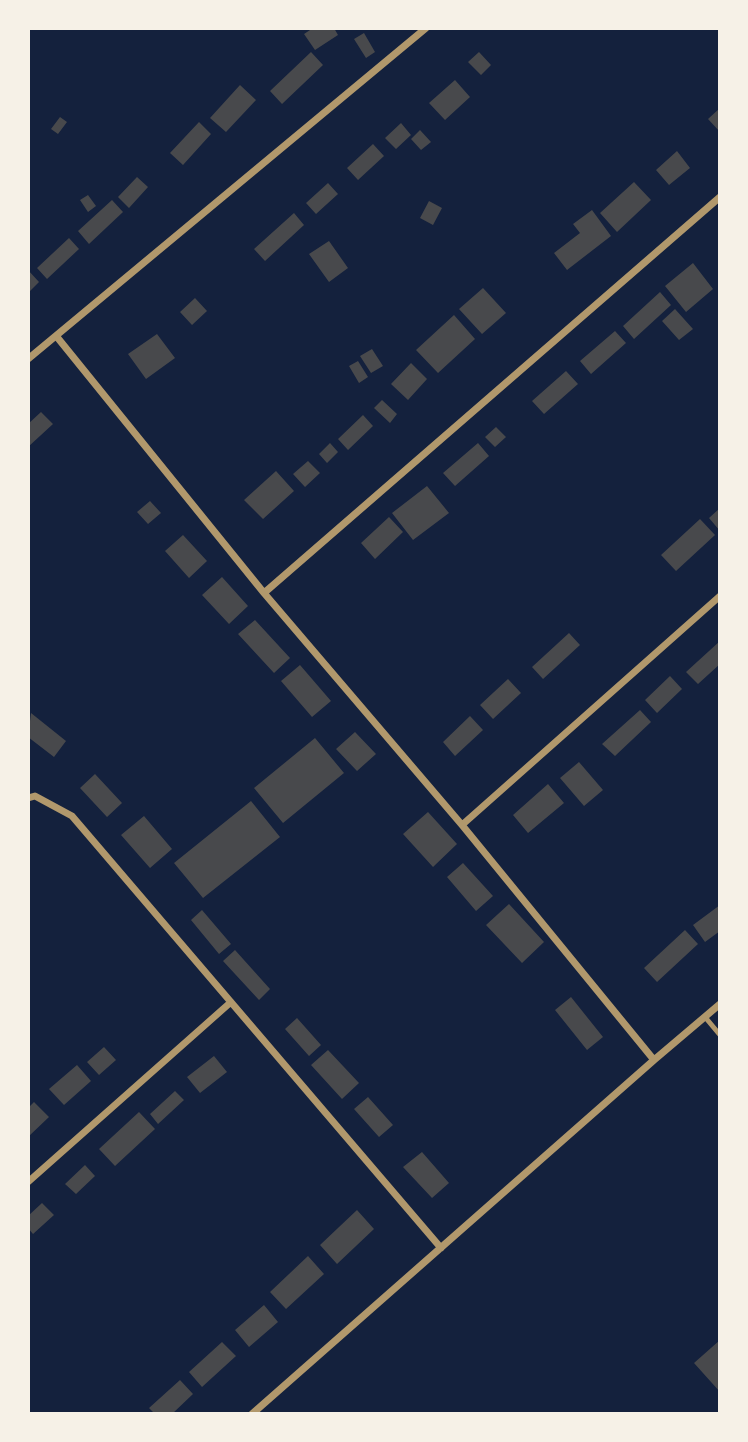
<!DOCTYPE html>
<style>
body{margin:0}
#map{position:relative;width:748px;height:1442px;overflow:hidden;background:#14213d;font-family:Figtree,sans-serif}
canvas{display:block}
.frame{position:absolute;inset:0;border:30px solid #f6f1e7;pointer-events:none}
</style>
<div id="map">
<canvas width="748" height="1442"></canvas>
<div class="frame"></div>
</div>
<script>
const ctx = document.querySelector('canvas').getContext('2d');
ctx.lineJoin = 'round';
function paint(path, color) {
  ctx.fillStyle = color;
  ctx.fill(path, 'evenodd');
}
function toPath(rows) {
  const path = new Path2D();
  for (const r of rows) {
    path.moveTo(r[0], r[1]);
    for (let i = 2; i < r.length; i += 2) path.lineTo(r[i], r[i + 1]);
  }
  return path;
}
function strokePath(path, color, width, dash) {
  ctx.strokeStyle = color;
  ctx.lineWidth = width;
  ctx.lineCap = dash ? 'butt' : 'round';
  ctx.setLineDash(dash || []);
  ctx.stroke(path);
}
paint(toPath([
 [313,28,334,28,338,35,315,50,304,34],
 [364,33,375,52,366,58,354,39],
 [311,52,323,65,282,104,270,91],
 [479,52,491,65,481,75,468,62],
 [455,80,470,97,445,120,429,103],
 [240,85,256,100,226,132,210,118],
 [720,108,720,132,708,119],
 [60,117,67,122,58,134,51,129],
 [199,122,211,134,183,165,170,153],
 [401,123,411,135,396,149,385,138],
 [420,130,431,142,421,150,411,139],
 [373,144,384,156,358,180,347,168],
 [677,151,690,168,669,185,656,170],
 [137,177,148,187,129,208,118,197],
 [634,182,651,200,617,232,600,213],
 [328,183,338,194,316,214,306,203],
 [88,195,96,206,88,212,80,200],
 [112,200,123,212,89,244,78,231],
 [429,201,442,208,433,225,420,218],
 [592,210,611,236,567,270,554,253,580,233,573,224],
 [294,213,304,225,265,261,254,249],
 [69,238,79,249,47,279,37,268],
 [329,241,348,268,329,282,309,254],
 [693,263,713,289,686,312,665,286],
 [28,270,39,282,28,293],
 [483,288,506,313,482,334,459,309],
 [660,292,671,305,634,339,623,326],
 [195,298,207,311,192,325,180,312],
 [675,309,693,329,679,340,662,321],
 [454,315,475,339,438,373,416,350],
 [615,331,626,343,591,374,580,361],
 [157,334,175,358,146,379,128,354],
 [372,349,383,366,371,373,360,356],
 [358,361,368,377,359,383,349,366],
 [411,363,427,379,408,400,391,384],
 [566,371,578,384,544,414,532,401],
 [382,400,397,414,390,423,374,408],
 [41,412,53,424,28,447,28,424],
 [363,415,373,426,348,450,338,439],
 [496,427,506,437,495,447,485,437],
 [330,443,338,452,327,463,319,454],
 [478,443,489,456,455,486,443,473],
 [308,461,320,473,305,487,293,474],
 [276,471,294,491,263,519,244,500],
 [427,486,449,513,413,540,392,513],
 [150,501,161,513,148,524,137,512],
 [720,508,720,531,709,518],
 [389,517,403,532,375,559,361,543],
 [700,519,715,535,676,571,661,555],
 [183,535,207,561,189,578,165,551],
 [222,577,248,606,229,624,202,595],
 [255,620,290,658,274,673,238,634],
 [569,633,580,645,543,679,532,667],
 [720,641,720,664,698,684,686,672],
 [300,665,331,701,312,717,281,681],
 [670,676,682,689,657,713,645,700],
 [508,679,521,693,493,719,480,705],
 [640,710,651,722,615,756,602,744],
 [31,713,66,741,54,757,28,737],
 [470,716,483,730,455,756,443,742],
 [355,732,376,754,357,771,336,749],
 [315,738,344,773,283,823,254,788],
 [579,762,603,790,584,806,560,778],
 [95,774,122,803,107,817,80,788],
 [548,784,564,803,528,833,513,815],
 [251,801,280,837,203,898,174,863],
 [428,812,457,844,433,867,403,834],
 [144,816,172,849,150,868,121,835],
 [463,863,493,896,476,911,447,877],
 [509,904,544,942,522,963,486,925],
 [720,905,720,931,705,942,693,925],
 [202,910,231,944,219,954,191,920],
 [685,930,698,944,657,982,644,968],
 [235,950,270,989,259,1000,223,961],
 [571,997,603,1037,587,1050,555,1010],
 [297,1018,321,1045,309,1056,285,1029],
 [104,1047,116,1060,99,1075,87,1062],
 [328,1050,359,1083,342,1099,311,1065],
 [214,1056,227,1072,200,1093,187,1077],
 [77,1065,91,1081,64,1105,49,1089],
 [175,1091,184,1100,158,1124,150,1114],
 [368,1097,393,1125,379,1137,354,1109],
 [34,1102,49,1117,28,1137,28,1108],
 [139,1112,155,1129,115,1166,99,1149],
 [422,1152,449,1183,432,1198,403,1167],
 [85,1165,95,1176,76,1194,65,1184],
 [42,1203,54,1215,33,1234,28,1228,28,1216],
 [357,1210,374,1229,337,1264,320,1245],
 [308,1256,324,1274,286,1309,270,1292],
 [264,1305,278,1322,249,1347,235,1330],
 [720,1340,720,1392,694,1363],
 [222,1342,236,1356,202,1387,189,1372],
 [180,1380,193,1394,172,1414,155,1414,149,1408]
]), '#48494c');
strokePath(toPath([
 [705,1017,720,1035]
]), '#b1986c', 5);
strokePath(toPath([
 [57,337,264,593,462,825,654,1060,252,1414],
 [28,359,426,28],
 [264,593,720,197],
 [28,798,35,796,72,816,441,1248],
 [462,825,720,596],
 [654,1060,720,1004],
 [28,1182,231,1002]
]), '#b1986c', 7);
</script>
